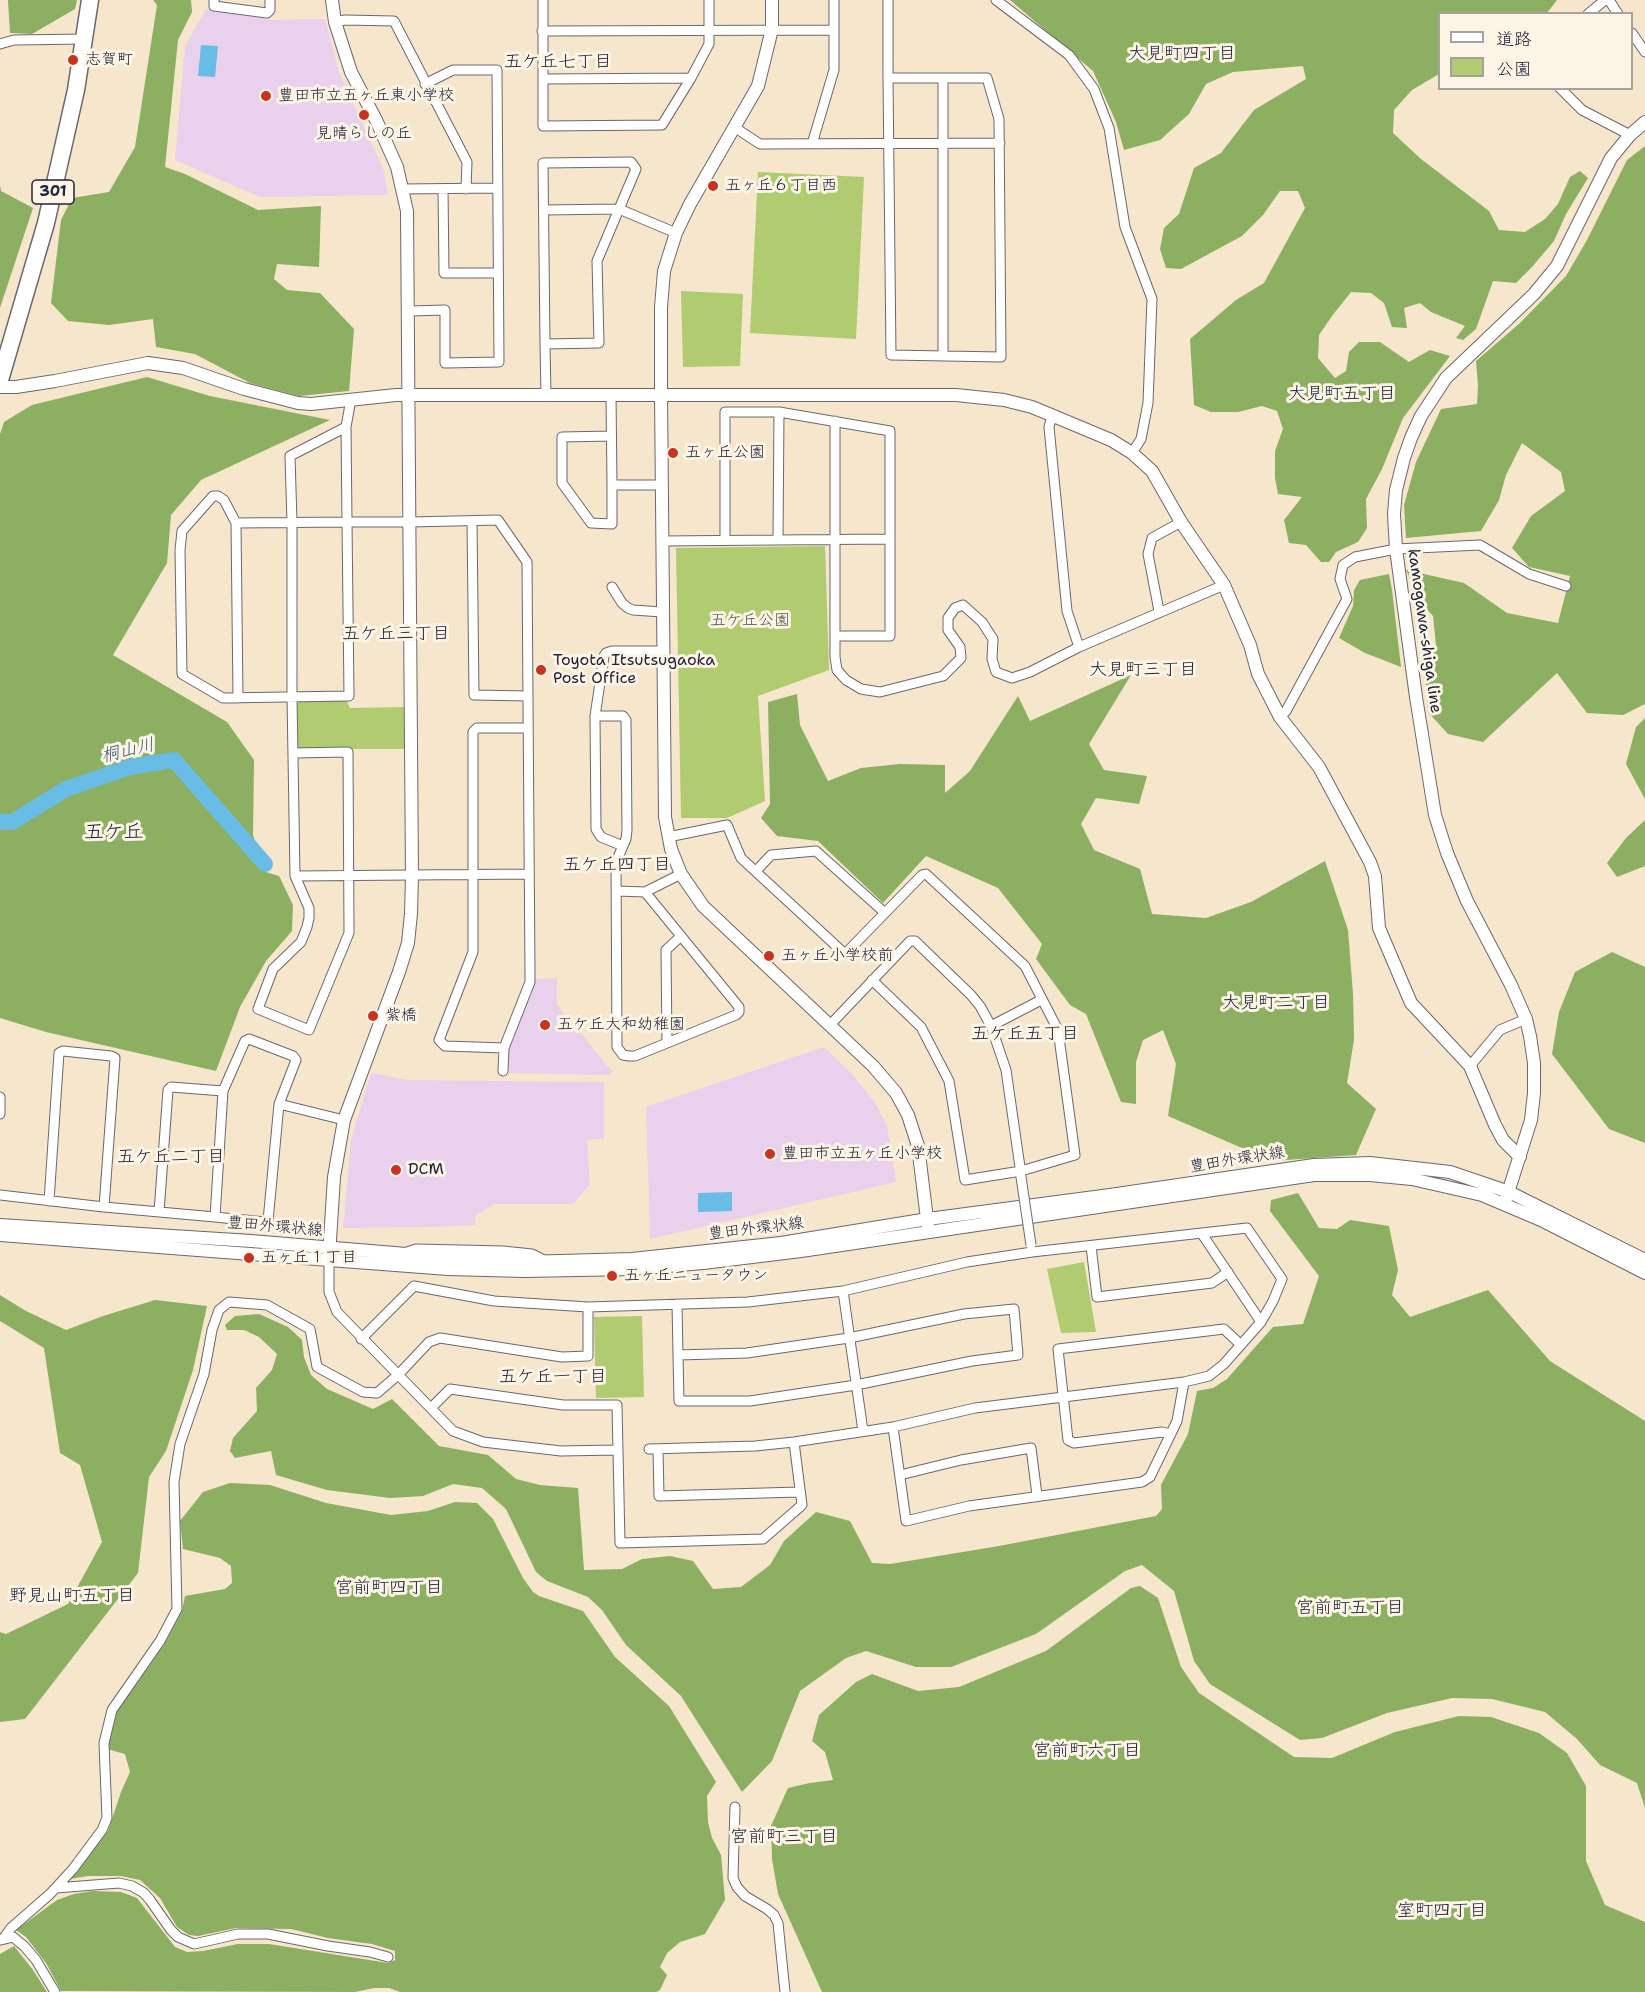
<!DOCTYPE html>
<meta charset="utf-8">
<style>
body{margin:0}
#map{position:relative;width:1645px;height:1992px;overflow:hidden;background:#f5e6cc;font-family:"Shantell Sans","Klee One",sans-serif}
canvas{display:block}
.legend{position:absolute;left:1438px;top:12px;width:195px;height:78px;box-sizing:border-box;background:#fcf5e5;border:2px solid #a5a1a1;margin:0;padding:8px 10px;list-style:none;font-size:18px;color:#22223b}
.legend li{display:flex;align-items:center;gap:12px;height:30px}
.legend b{width:30px;border:2px solid #a5a1a1}
</style>
<div id="map">
<canvas width="1645" height="1992"></canvas>
<ul class="legend">
<li><b style="height:8px;background:#fff"></b>道路</li>
<li><b style="height:16px;background:#b0cb70"></b>公園</li>
</ul>
</div>
<script>
const ctx = document.querySelector('canvas').getContext('2d');
ctx.lineJoin = 'round';
function paint(path, color) {
  ctx.fillStyle = color;
  ctx.fill(path, 'evenodd');
}
function toPath(rows) {
  const path = new Path2D();
  for (const r of rows) {
    path.moveTo(r[0], r[1]);
    for (let i = 2; i < r.length; i += 2) path.lineTo(r[i], r[i + 1]);
  }
  return path;
}
function strokePath(path, color, width, dash) {
  ctx.strokeStyle = color;
  ctx.lineWidth = width;
  ctx.lineCap = dash ? 'butt' : 'round';
  ctx.setLineDash(dash || []);
  ctx.stroke(path);
}
function write(font, color, halo, rows, align = 'center') {
  ctx.font = font + ' "Shantell Sans","Klee One",sans-serif';
  ctx.lineWidth = 6;
  ctx.setLineDash([]);
  ctx.textBaseline = 'middle';
  ctx.strokeStyle = halo;
  ctx.fillStyle = color;
  for (const [text, x, y, turn = 0] of rows) {
    ctx.save();
    ctx.translate(x, y);
    ctx.rotate((+turn || 0) * Math.PI / 180);
    ctx.textAlign = isNaN(turn) ? turn : align;
    if (halo) ctx.strokeText(text, 0, 0);
    ctx.fillText(text, 0, 0);
    ctx.restore();
  }
}
paint(toPath([
 [206,9,271,20,325,19,339,72,383,168,388,195,260,197,175,160,185,46],
 [557,978,557,1005,612,1071,609,1075,509,1073,509,1045,534,979],
 [824,1047,852,1074,874,1101,887,1126,896,1182,650,1239,646,1107],
 [371,1073,409,1080,604,1082,604,1139,587,1140,590,1185,573,1204,494,1204,475,1216,475,1225,433,1227,343,1228,351,1140]
]), '#e9d1ed');
paint(toPath([
 [758,172,864,177,856,339,750,333],
 [681,291,743,294,740,366,683,367],
 [825,546,829,670,758,696,765,801,727,818,681,818,676,548],
 [346,700,350,708,405,707,405,749,297,749,297,701],
 [1084,1262,1096,1332,1061,1333,1047,1269],
 [642,1316,644,1397,596,1398,594,1317]
]), '#b0cb70');
paint(toPath([
 [8,0,77,0,75,9,32,34,10,33],
 [153,0,191,0,192,12,178,40,165,167,185,174,258,210,321,206,319,267,277,264,274,279,287,290,320,293,354,329,349,391,299,396,250,383,195,354,156,347,153,319,109,325,68,321,51,303,61,220,72,198,109,192,135,147,157,5],
 [1010,0,1557,0,1547,13,1440,14,1439,74,1412,90,1394,110,1393,133,1421,159,1489,211,1499,230,1525,232,1545,219,1558,204,1570,177,1580,171,1588,178,1566,214,1554,241,1532,267,1516,283,1493,281,1476,329,1463,340,1456,338,1465,326,1431,312,1420,303,1404,308,1407,328,1392,327,1384,303,1371,293,1351,292,1332,316,1319,335,1318,358,1335,378,1346,371,1349,352,1359,342,1380,342,1409,362,1430,350,1450,356,1403,418,1382,469,1366,499,1367,528,1358,542,1336,552,1329,562,1321,562,1306,545,1289,543,1284,520,1302,497,1278,494,1275,478,1275,451,1283,429,1277,411,1262,406,1238,412,1211,412,1194,405,1190,339,1236,300,1264,283,1305,208,1298,191,1280,191,1263,215,1242,236,1181,269,1166,268,1160,249,1164,228,1179,214,1194,168,1221,153,1254,110,1306,79,1303,66,1233,72,1206,84,1189,114,1160,140,1124,150,1116,122,1093,71],
 [1645,146,1645,704,1623,715,1587,713,1557,673,1483,742,1448,734,1428,712,1425,671,1436,645,1433,616,1422,604,1406,570,1464,583,1507,613,1558,623,1570,576,1529,567,1512,548,1531,516,1565,491,1561,472,1522,443,1506,475,1499,500,1481,531,1406,538,1404,505,1416,462,1441,409,1477,404,1478,385,1476,361,1520,323,1566,276,1587,240,1627,160],
 [0,185,1,191,33,208,0,308],
 [147,377,210,396,330,420,201,480,171,515,167,563,113,655,227,722,254,760,253,835,266,872,279,876,293,905,292,931,266,961,240,1007,216,1071,46,1032,0,1018,0,434,4,422,32,405],
 [1389,574,1392,590,1401,667,1365,653,1339,638,1353,606,1354,590,1360,580],
 [1131,675,1089,744,1104,770,1147,776,1139,804,1096,798,1081,824,1094,850,1140,869,1152,914,1206,918,1251,902,1325,861,1348,930,1353,994,1354,1040,1347,1083,1376,1109,1356,1155,1272,1161,1168,1116,1176,1064,1163,1030,1143,1040,1136,1062,1136,1104,1121,1102,1086,1014,1070,1005,1036,959,1042,944,998,888,926,856,883,903,818,841,777,836,761,818,770,804,768,702,797,694,800,725,828,781,861,768,900,764,945,765,945,793,970,771,1018,696,1030,721],
 [1645,718,1645,799,1626,764,1636,727],
 [1645,820,1645,866,1617,877,1607,863,1626,838],
 [1612,952,1645,967,1645,1143,1609,1129,1552,1054,1559,1012,1575,972],
 [1298,1193,1319,1228,1337,1229,1350,1220,1389,1226,1398,1270,1392,1295,1410,1317,1488,1290,1550,1361,1645,1421,1645,1808,1637,1783,1600,1765,1577,1739,1545,1712,1492,1699,1452,1698,1387,1713,1322,1738,1300,1740,1210,1684,1194,1661,1174,1591,1142,1565,1125,1571,1036,1634,951,1667,916,1667,866,1651,846,1658,800,1691,772,1761,742,1792,681,1696,626,1645,602,1610,588,1597,547,1581,536,1572,506,1509,482,1488,453,1484,423,1496,390,1498,327,1490,276,1475,271,1451,235,1458,230,1451,233,1438,257,1411,256,1388,272,1370,277,1354,259,1337,244,1330,227,1330,225,1325,235,1316,259,1314,288,1327,302,1340,304,1357,311,1375,327,1389,373,1409,392,1399,439,1446,488,1455,516,1479,540,1485,578,1488,584,1570,622,1569,642,1559,670,1556,693,1561,713,1589,741,1587,770,1565,784,1541,816,1512,850,1521,872,1563,890,1564,999,1546,1156,1516,1162,1509,1161,1485,1188,1434,1197,1391,1213,1388,1227,1379,1273,1327,1303,1324,1319,1276,1270,1211,1271,1200],
 [0,1295,26,1311,66,1330,103,1316,155,1300,207,1306,193,1370,166,1451,149,1477,138,1573,25,1719,0,1722,0,1632,6,1634,68,1604,102,1542,80,1465,60,1453,44,1348,0,1321],
 [230,1483,270,1485,326,1503,391,1515,428,1511,455,1502,477,1503,493,1519,523,1578,533,1592,539,1596,583,1611,615,1657,669,1706,716,1782,707,1796,708,1822,712,1838,721,1855,725,1900,705,1934,680,1942,667,1953,660,1967,667,1975,660,1990,656,1992,400,1992,389,1988,374,1988,355,1992,61,1991,46,1963,26,1937,16,1930,57,1900,74,1894,93,1891,121,1892,137,1898,175,1947,187,1952,203,1951,238,1944,269,1944,388,1963,395,1960,395,1951,372,1944,328,1938,291,1929,236,1928,198,1936,189,1935,177,1927,160,1898,140,1880,121,1876,88,1876,70,1879,108,1831,121,1792,130,1772,125,1754,107,1749,117,1711,164,1645,182,1611,185,1596,225,1589,232,1583,231,1566,220,1558,183,1549,180,1521,203,1492],
 [1140,1586,1158,1598,1181,1667,1199,1693,1294,1757,1332,1758,1395,1732,1459,1716,1491,1717,1539,1733,1567,1753,1586,1786,1586,1861,1605,1905,1645,1922,1645,1992,822,1992,778,1894,772,1859,771,1826,788,1788,810,1783,833,1780,825,1752,812,1741,819,1715,856,1682,872,1674,918,1691,959,1687,1046,1651,1131,1588],
 [14,1946,33,1970,47,1992,0,1992,0,1954]
]), '#8caf62');
paint(toPath([
 [201,45,218,46,215,77,198,76],
 [732,1192,732,1211,698,1212,698,1193]
]), '#69bce5');
strokePath(toPath([
 [0,822,12,822,66,789,130,767,174,760,265,864]
]), '#69bce5', 16);
const street = toPath([
 [214,0,214,6,267,13,270,10,270,0],
 [543,0,543,126,662,125,691,78,709,44,709,0],
 [888,0,888,78,891,355,1001,357,999,119,987,78,888,78],
 [996,0,1069,55,1094,89,1109,128,1125,227,1152,299,1148,403,1141,439,1132,453],
 [1609,0,1618,14],
 [1588,14,1605,0],
 [335,22,345,20,394,21,467,162,466,189],
 [542,31,834,30],
 [1632,33,1645,52],
 [0,44,14,40,85,39],
 [943,78,943,356],
 [543,79,691,78],
 [1560,88,1582,110,1630,135],
 [734,127,760,144,1000,143],
 [812,144,834,70,834,0],
 [402,189,498,188],
 [443,189,444,273,498,273],
 [544,210,619,209,676,233],
 [409,311,445,310,445,363,499,362,497,70,453,70,425,84],
 [545,344,599,343,597,261,636,169,631,162,543,163,545,344,546,395],
 [611,395,612,485,612,524,591,523,562,483,562,437,611,436],
 [351,399,346,427,347,522,349,696,223,698,182,674,180,550,182,531,213,496,218,496,224,500,236,523,347,522,409,522,498,520,527,562,528,701,530,974,530,982,504,1048,503,1071],
 [1052,416,1049,427,1067,611,1079,647],
 [835,421,835,657,837,670,846,680,861,689,880,692,943,676,961,658,960,647,948,630,948,618,955,608,963,605,982,622,993,639,992,659,996,672,1012,678,1030,672,1079,647,1224,585],
 [612,485,661,485],
 [472,521,474,695,528,696],
 [236,523,238,698],
 [778,539,779,412],
 [725,540,725,412,779,412,890,431,890,636,835,636],
 [662,541,890,539],
 [612,587,622,603,628,608,633,610,662,612],
 [1159,611,1148,554,1152,538,1181,522],
 [595,716,623,716,626,720,627,830,626,839,616,862,617,1047,623,1055,629,1056,635,1056,736,1015,739,1012,739,1007,645,892],
 [1280,717,1286,711,1347,599,1340,579,1343,565,1355,557,1396,549,1480,545,1529,574,1566,586],
 [293,753,348,752,349,933,309,1030,258,1009,273,969,301,942,307,927,309,918,309,908,295,876,292,697,292,522,290,456,346,427],
 [668,837,727,825,741,858,845,954,922,875,926,874,1025,966,1058,1030,1075,1155,1021,1171,965,1180,949,1081,921,1027,872,980],
 [623,846,601,837,596,829,595,716,604,656,606,653,612,651,662,651],
 [756,871,771,855,816,851,885,913],
 [295,876,529,874],
 [617,891,645,892,681,874],
 [829,1026,910,941,915,941,971,995,980,1006,991,1026,1006,1070,1021,1174],
 [991,1026,1041,1000],
 [667,1042,666,950,680,937],
 [504,1048,445,1046,439,1040,473,952,473,732,477,728,528,728],
 [1470,1066,1500,1030,1526,1019],
 [0,1097,0,1114],
 [279,1104,344,1120],
 [0,1195,104,1207,215,1217,265,1222,268,1221,279,1104,296,1060,293,1056,249,1039,245,1041,223,1091,215,1217],
 [49,1201,59,1053,63,1051,111,1056,115,1058,104,1207],
 [159,1212,168,1090,171,1087,223,1091],
 [1202,1234,1261,1322],
 [1091,1246,1097,1297,1212,1283,1228,1272],
 [407,1252,416,1249,503,1251,532,1254,544,1260],
 [329,1261,329,1292,337,1312,453,1431,483,1442,561,1451,617,1450],
 [843,1291,863,1431],
 [677,1304,678,1355,679,1401,750,1401,856,1385,972,1361,1018,1355,1014,1309,964,1314,849,1338,747,1353,678,1355],
 [361,1339,414,1286,494,1301,588,1307,748,1302,843,1291,967,1262,1032,1252,1247,1228,1282,1279,1273,1301,1261,1322,1224,1364,1209,1376,1184,1382,975,1408,893,1427,794,1442,755,1446,649,1449],
 [431,1408,450,1389,563,1405,617,1405,620,1543,763,1539,802,1505,794,1442],
 [893,1427,906,1521,969,1506,1142,1482,1150,1477,1177,1421,1184,1382],
 [1171,1434,1162,1432,1074,1443,1068,1440,1058,1349,1224,1329,1241,1345],
 [658,1449,659,1496,799,1492],
 [900,1475,961,1460,1031,1448,1037,1495],
 [735,1807,733,1878,737,1887,745,1896,767,1909,774,1915,778,1923,785,1992],
 [56,1888,119,1883,132,1886,144,1893,150,1900,171,1930,178,1937,194,1944,238,1934,268,1934,328,1946,370,1952,388,1957],
 [3,1939,11,1928,50,1894,73,1869,102,1830,107,1818,104,1743,112,1710,160,1641,177,1609,174,1482,180,1444,204,1374,212,1330,219,1310,229,1302,267,1305,310,1329,317,1367,363,1392,377,1393,398,1375,429,1342,440,1338,562,1357,588,1356,588,1307],
 [1,1940,13,1937,24,1946,36,1960,55,1992]
]);
const secondary = toPath([
 [772,0,772,29,758,86,690,204,676,233,664,271,661,307,661,395,665,817,671,849,681,874,703,906,873,1066,896,1093,908,1115,918,1146,928,1227],
 [0,387,16,387,55,381,148,363,183,368,244,389,298,403,311,404,396,395,956,395,1004,400,1032,407,1111,440,1132,453,1152,471,1181,522,1224,585,1250,645,1258,674,1280,717,1319,767,1370,862,1375,876,1379,928,1411,1003,1470,1066,1495,1125,1503,1140,1520,1157],
 [1506,1199,1531,1120,1534,1093,1534,1063,1530,1036,1526,1019,1511,985,1467,901,1447,853,1435,815,1416,697,1396,549,1394,514,1396,490,1404,458,1411,438,1421,416,1446,378,1534,294,1557,266,1611,158,1630,135,1645,122],
 [0,1225,251,1241,454,1258,524,1262,632,1259,781,1243,928,1219,1110,1195,1314,1165,1370,1163,1450,1172,1509,1192,1645,1260],
 [0,1235,448,1269,524,1271,633,1269,703,1263,801,1251,1314,1175,1370,1175,1412,1179,1482,1195,1541,1220,1645,1273],
 [329,1256,334,1177,344,1120,399,972,408,943,411,914,412,876,407,211,397,167,377,122,351,72,335,22,332,0]
]);
const highway = toPath([
 [0,380,46,223,76,90,90,0]
]);
strokePath(street, '#6c676e', 11);
strokePath(secondary, '#6c676e', 14);
strokePath(highway, '#6c676e', 19);
strokePath(street, '#fff', 9);
strokePath(secondary, '#fff', 12);
strokePath(highway, '#fff', 16);
const streetBridge = toPath([
 [1021,1177,1031,1245]
]);
strokePath(streetBridge, '#6c676e', 11, []);
strokePath(streetBridge, '#fff', 9);
for (const [x, y, r, color] of [
 [73,60,6,"#c8321e"],
 [266,96,6,"#c8321e"],
 [364,115,6,"#c8321e"],
 [713,186,6,"#c8321e"],
 [673,453,6,"#c8321e"],
 [541,670,6,"#c8321e"],
 [769,956,6,"#c8321e"],
 [373,1016,6,"#c8321e"],
 [545,1025,6,"#c8321e"],
 [770,1154,6,"#c8321e"],
 [396,1170,6,"#c8321e"],
 [249,1258,6,"#c8321e"],
 [612,1276,6,"#c8321e"]
]) {
  const dot = new Path2D();
  dot.arc(x, y, r, 0, 2 * Math.PI);
  ctx.fillStyle = color;
  ctx.fill(dot);
  strokePath(dot, '#fcf5e5', 2);
}
for (const [x, y, w] of [
 [53,192,42]
]) {
  const box = new Path2D();
  box.roundRect(x - w / 2, y - 12, w, 24, 4.5);
  ctx.fillStyle = '#fcf5e5';
  ctx.fill(box);
  strokePath(box, '#22223b', 1.5);
}
write('bold 15px', '#22223b', null, [
 ["301",53,192]
]);
write('16px', '#22223b', '#fcf5e5', [
 ["志賀町",85,60],
 ["豊田市立五ヶ丘東小学校",278,96],
 ["見晴らしの丘",364,134,"center"],
 ["五ヶ丘６丁目西",725,186],
 ["五ヶ丘公園",685,453],
 ["Toyota Itsutsugaoka",553,661],
 ["Post Office",553,679],
 ["五ヶ丘小学校前",781,956],
 ["紫橋",385,1016],
 ["五ケ丘大和幼稚園",557,1025],
 ["豊田市立五ヶ丘小学校",782,1154],
 ["DCM",408,1170],
 ["五ヶ丘１丁目",261,1258],
 ["五ヶ丘ニュータウン",624,1276]
], 'left');
write('16px', '#4d554b', '#fcf5e5', [
 ["五ケ丘公園",750,621]
]);
write('16px', '#22223b', '#fcf5e5', [
 ["kamogawa-shiga line",1424,631,82],
 ["豊田外環状線",1237,1160,-9],
 ["豊田外環状線",275,1227,5],
 ["豊田外環状線",756,1229,-7]
]);
write('18px', '#22223b', '#fcf5e5', [
 ["大見町四丁目",1182,54],
 ["五ケ丘七丁目",558,62],
 ["大見町五丁目",1342,394],
 ["五ケ丘三丁目",396,634],
 ["大見町三丁目",1143,670],
 ["五ケ丘四丁目",617,865],
 ["大見町二丁目",1276,1003],
 ["五ケ丘五丁目",1025,1034],
 ["五ケ丘二丁目",171,1157],
 ["五ケ丘一丁目",553,1377],
 ["宮前町四丁目",389,1588],
 ["野見山町五丁目",72,1596],
 ["宮前町五丁目",1350,1608],
 ["宮前町六丁目",1087,1751],
 ["宮前町三丁目",784,1837],
 ["室町四丁目",1442,1911]
]);
write('italic 18px', '#3b5876', '#fcf5e5', [
 ["桐山川",128,751,-13]
]);
write('20px', '#22223b', '#fcf5e5', [
 ["五ケ丘",114,833]
]);
</script>
